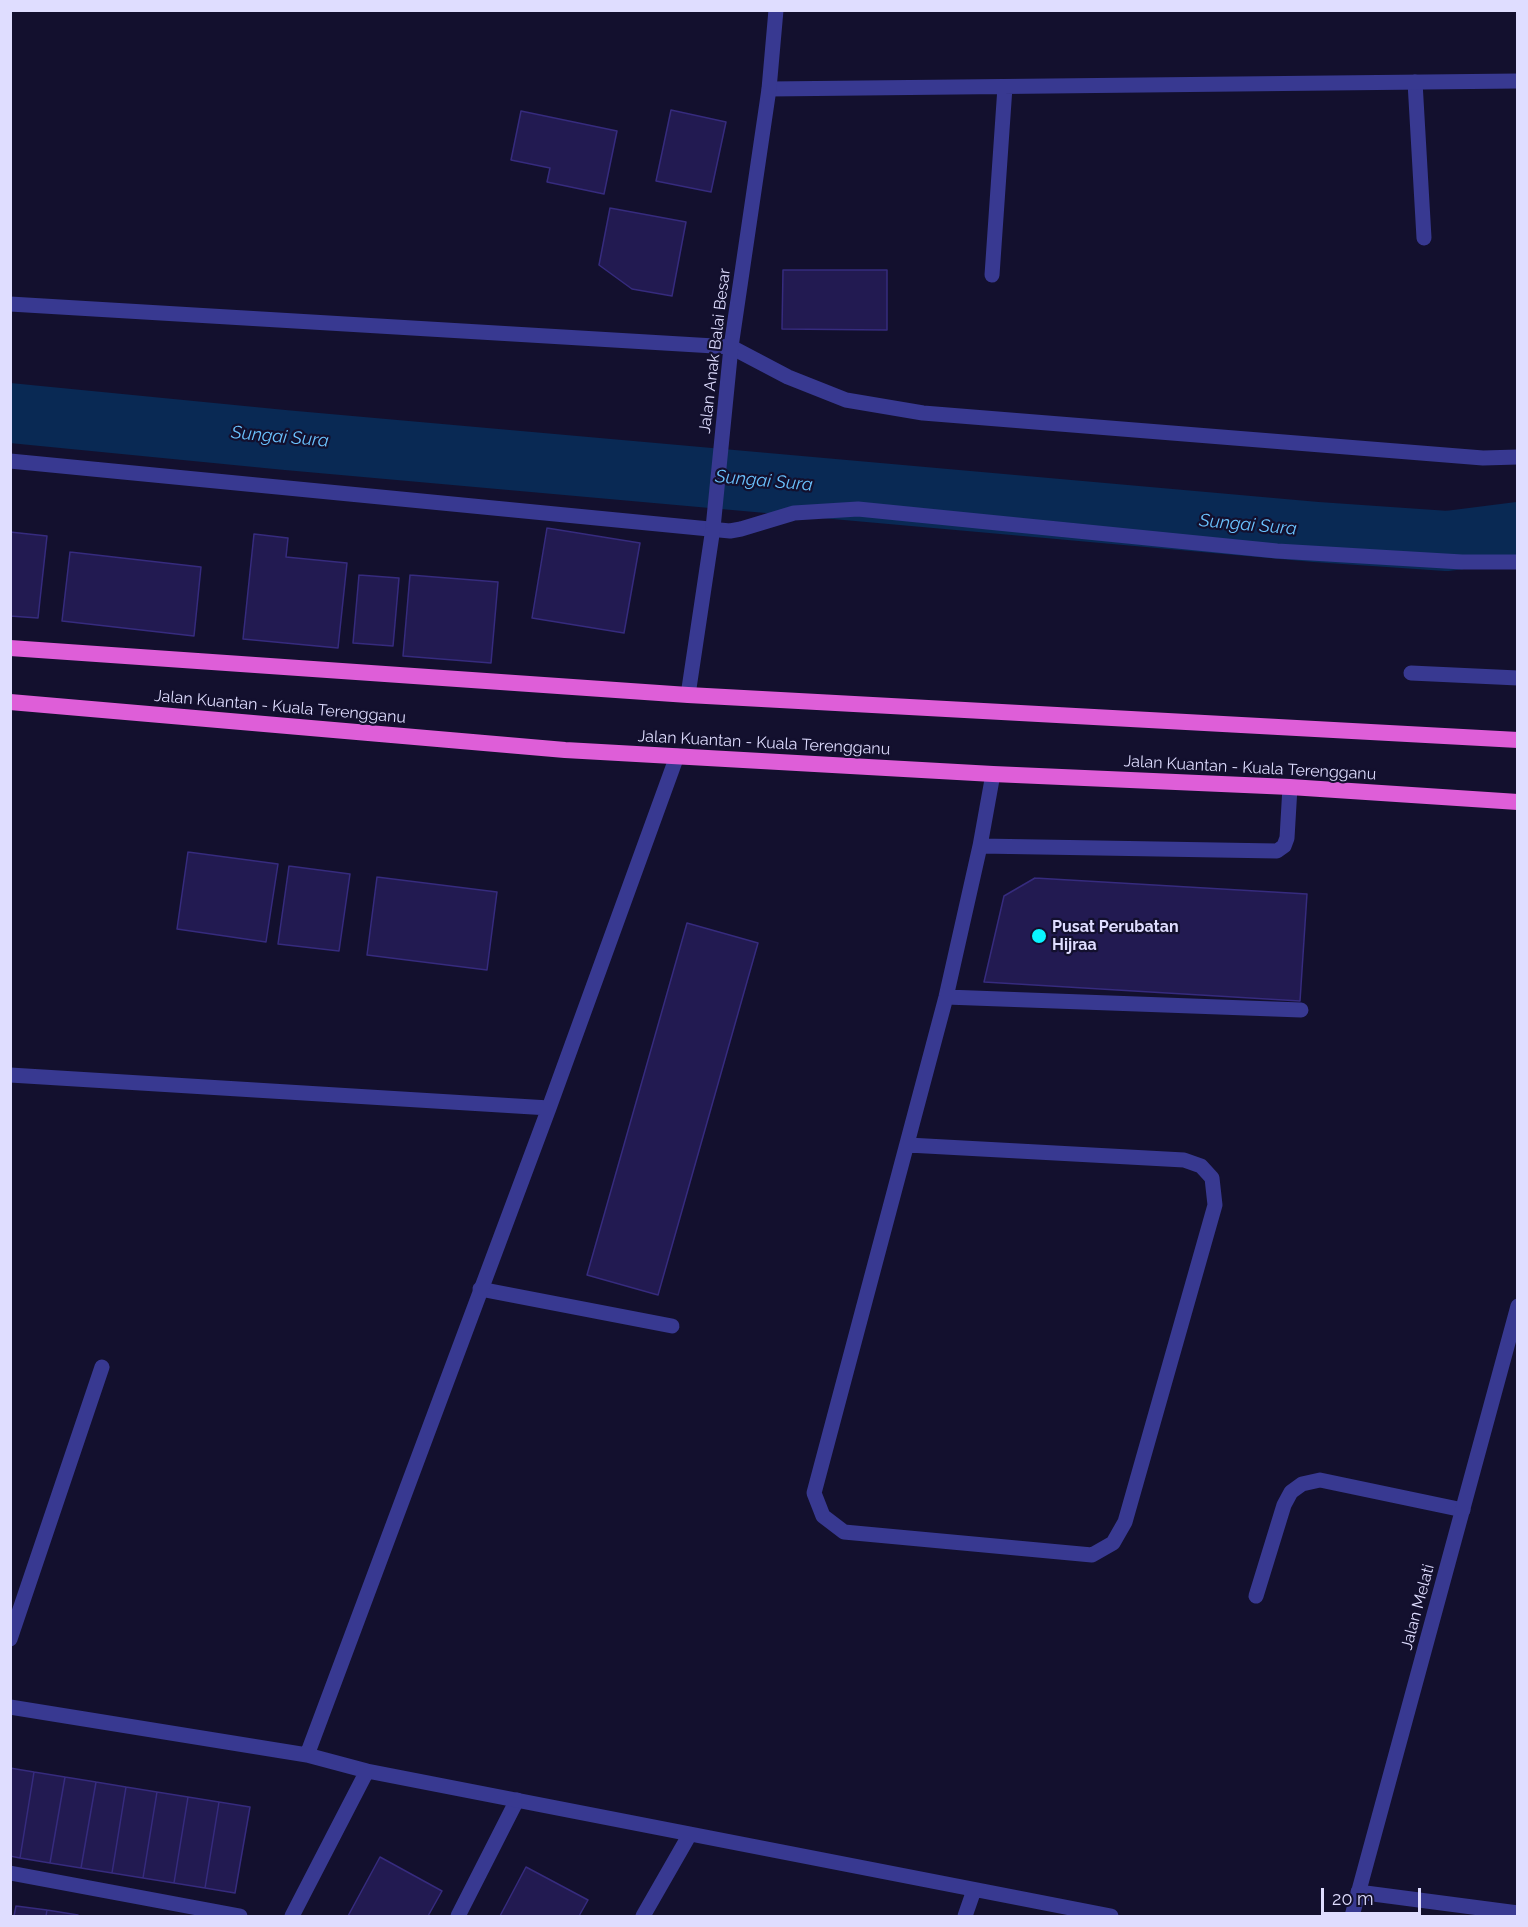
<!DOCTYPE html>
<style>
body{margin:0}
#map{position:relative;width:1528px;height:1927px;overflow:hidden;background:#13102e;font-family:Raleway,sans-serif}
canvas{display:block}
.frame{position:absolute;inset:0;border:12px solid #dfddff;pointer-events:none}
.scale{position:absolute;left:1321px;top:1888px;width:100px;height:27px;box-sizing:border-box;border:3px solid #dfddff;border-top:0;padding-left:8px;font-size:18px;line-height:21px;white-space:nowrap;color:#dfddff;-webkit-text-stroke:4px #13102e;paint-order:stroke}
</style>
<div id="map">
<canvas width="1528" height="1927"></canvas>
<div class="frame"></div>
<div class="scale">20 m</div>
</div>
<script>
const ctx = document.querySelector('canvas').getContext('2d');
ctx.lineJoin = 'round';
function toPath(rows) {
  const path = new Path2D();
  for (const r of rows) {
    path.moveTo(r[0], r[1]);
    for (let i = 2; i < r.length; i += 2) path.lineTo(r[i], r[i + 1]);
  }
  return path;
}
function strokePath(path, color, width, dash) {
  ctx.strokeStyle = color;
  ctx.lineWidth = width;
  ctx.lineCap = dash ? 'butt' : 'round';
  ctx.setLineDash(dash || []);
  ctx.stroke(path);
}
function paint(path, color) {
  ctx.fillStyle = color;
  ctx.fill(path, 'evenodd');
}
function write(font, color, halo, rows, align = 'center') {
  ctx.font = font + ' Raleway,sans-serif';
  ctx.lineWidth = 4.5;
  ctx.setLineDash([]);
  ctx.textBaseline = 'middle';
  ctx.strokeStyle = halo;
  ctx.fillStyle = color;
  for (const [text, x, y, turn = 0] of rows) {
    ctx.save();
    ctx.translate(x, y);
    ctx.rotate((+turn || 0) * Math.PI / 180);
    ctx.textAlign = isNaN(turn) ? turn : align;
    if (halo) ctx.strokeText(text, 0, 0);
    ctx.fillText(text, 0, 0);
    ctx.restore();
  }
}
strokePath(toPath([
 [10,413,285,440,1316,532,1447,541,1518,532]
]), '#092954', 60);
const building = toPath([
 [671,110,726,122,711,192,656,181,671,110],
 [521,111,617,131,604,194,547,182,550,168,511,160,521,111],
 [610,208,686,222,672,296,632,289,599,265,610,208],
 [783,270,887,270,887,330,782,329,783,270],
 [547,528,640,543,624,633,532,618,547,528],
 [10,532,47,536,38,618,10,616,10,532],
 [254,534,288,538,286,557,347,563,338,648,243,639,254,534],
 [70,552,201,567,194,636,62,621,70,552],
 [359,575,399,578,393,646,353,643,359,575],
 [410,575,498,582,491,663,403,656,410,575],
 [188,852,278,864,266,942,177,929,188,852],
 [289,866,350,874,339,951,278,944,289,866],
 [377,877,497,892,487,970,367,955,377,877],
 [1035,878,1307,894,1300,1001,984,982,1004,896,1035,878],
 [687,923,758,943,658,1295,587,1275,687,923],
 [10,1768,34,1772,20,1858,10,1856,10,1768],
 [34,1772,65,1777,50,1863,20,1858,34,1772],
 [65,1777,96,1782,81,1868,50,1863,65,1777],
 [96,1782,126,1787,112,1873,81,1868,96,1782],
 [126,1787,157,1792,143,1878,112,1873,126,1787],
 [157,1792,188,1797,174,1883,143,1878,157,1792],
 [188,1797,219,1802,205,1888,174,1883,188,1797],
 [219,1802,250,1807,235,1893,205,1888,219,1802],
 [380,1857,442,1891,428,1916,348,1916,380,1857],
 [526,1867,588,1900,579,1916,500,1916,526,1867],
 [16,1906,47,1910,46,1916,14,1916,16,1906],
 [47,1910,78,1915,78,1916,46,1916,47,1910]
]);
paint(building, '#221a51');
strokePath(building, '#362b7e', 1.5);
strokePath(toPath([
 [1415,82,1424,238],
 [1411,673,1518,678],
 [993,774,980,846,1277,851,1284,846,1287,838,1290,787],
 [946,997,1301,1010],
 [908,1145,1184,1160,1201,1166,1212,1178,1215,1205,1125,1522,1113,1543,1092,1555,844,1532,823,1516,814,1493,946,997,980,846],
 [480,1289,672,1326],
 [10,1873,240,1916],
 [1358,1892,1518,1913],
 [458,1916,517,1800]
]), '#383991', 15);
strokePath(toPath([
 [769,89,1518,81],
 [992,275,1005,87],
 [10,304,731,347,788,377,846,400,923,413,1483,458,1518,457],
 [10,461,730,531,741,529,794,513,858,509,1277,551,1462,562,1518,562],
 [10,1075,549,1108],
 [1256,1596,1284,1505,1291,1492,1302,1484,1320,1480,1463,1510],
 [10,1639,102,1367],
 [10,1707,307,1755,367,1771,1111,1916],
 [307,1755,549,1108,677,756],
 [292,1916,367,1771],
 [643,1916,690,1834],
 [965,1916,974,1890]
]), '#383991', 15);
strokePath(toPath([
 [688,695,713,528,731,347,769,89,776,10],
 [1352,1916,1518,1306]
]), '#383991', 15);
strokePath(toPath([
 [10,648,688,695,1518,740],
 [10,702,565,750,993,774,1290,787,1518,802]
]), '#de5ed8', 16);
for (const [x, y, r, color] of [
 [1039,936,8,"#09f5ff"]
]) {
  const dot = new Path2D();
  dot.arc(x, y, r, 0, 2 * Math.PI);
  ctx.fillStyle = color;
  ctx.fill(dot);
  strokePath(dot, '#13102e', 2);
}
write('16px', '#dfddff', '#13102e', [
 ["Jalan Anak Balai Besar",715,351,-83],
 ["Jalan Kuantan - Kuala Terengganu",280,707,5],
 ["Jalan Kuantan - Kuala Terengganu",764,743,3],
 ["Jalan Kuantan - Kuala Terengganu",1250,768,3],
 ["Jalan Melati",1418,1607,-75]
]);
write('bold 16px', '#dfddff', '#13102e', [
 ["Pusat Perubatan",1052,927],
 ["Hijraa",1052,945]
], 'left');
write('italic 18px', '#6bc3ff', '#13102e', [
 ["Sungai Sura",280,437,5],
 ["Sungai Sura",764,481,5],
 ["Sungai Sura",1248,525,5]
]);
</script>
